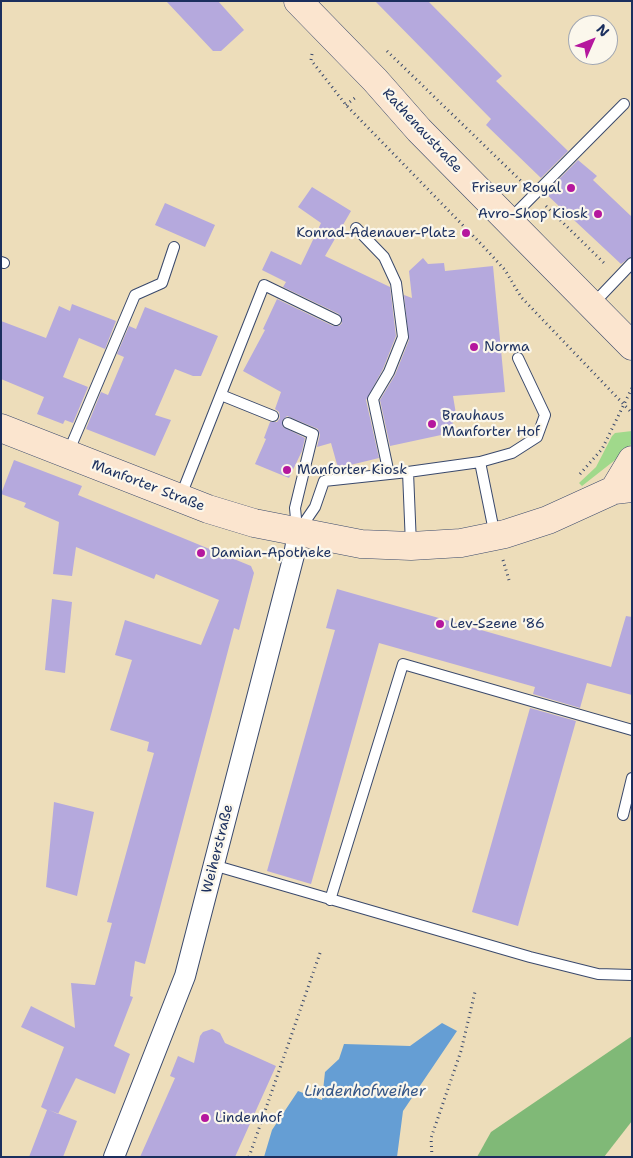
<!DOCTYPE html>
<meta charset="utf-8">
<style>
body{margin:0}
#map{position:relative;width:633px;height:1158px;overflow:hidden;background:#edddba;font-family:"Shantell Sans",sans-serif}
canvas{display:block}
.frame{position:absolute;inset:0;border:2px solid #1b2f5e;pointer-events:none}
.north{position:absolute;left:568px;top:15px;width:50px;height:50px;box-sizing:border-box;background:#fbf7ec;border:1px solid #a1a7b3;border-radius:50%;rotate:46deg;font-size:14px;font-weight:700;line-height:20px;text-align:center;color:#1b2f5e}
.north::after{content:'';display:block;margin:auto;width:18px;height:22px;background:#b5179e;clip-path:polygon(50% 0,100% 100%,50% 72%,0 100%)}
</style>
<div id="map">
<canvas width="633" height="1158"></canvas>
<div class="frame"></div>
<div class="north">N</div>
</div>
<script>
const ctx = document.querySelector('canvas').getContext('2d');
ctx.lineJoin = 'round';
function paint(path, color) {
  ctx.fillStyle = color;
  ctx.fill(path, 'evenodd');
}
function toPath(rows) {
  const path = new Path2D();
  for (const r of rows) {
    path.moveTo(r[0], r[1]);
    for (let i = 2; i < r.length; i += 2) path.lineTo(r[i], r[i + 1]);
  }
  return path;
}
function strokePath(path, color, width, dash) {
  ctx.strokeStyle = color;
  ctx.lineWidth = width;
  ctx.lineCap = dash ? 'butt' : 'round';
  ctx.setLineDash(dash || []);
  ctx.stroke(path);
}
function write(font, color, halo, rows, align = 'center') {
  ctx.font = font + ' "Shantell Sans",sans-serif';
  ctx.lineWidth = 4.5;
  ctx.setLineDash([]);
  ctx.textBaseline = 'middle';
  ctx.strokeStyle = halo;
  ctx.fillStyle = color;
  for (const [text, x, y, turn = 0] of rows) {
    ctx.save();
    ctx.translate(x, y);
    ctx.rotate((+turn || 0) * Math.PI / 180);
    ctx.textAlign = isNaN(turn) ? turn : align;
    if (halo) ctx.strokeText(text, 0, 0);
    ctx.fillText(text, 0, 0);
    ctx.restore();
  }
}
paint(toPath([
 [632,431,632,443,624,453,582,486,579,483,596,467,612,436,615,433]
]), '#a0d98b');
paint(toPath([
 [632,1036,632,1121,604,1157,477,1157,491,1132]
]), '#80b977');
paint(toPath([
 [442,1023,457,1031,403,1111,397,1157,264,1157,272,1130,298,1091,322,1100,325,1072,339,1059,344,1044,410,1046]
]), '#659ed4');
paint(toPath([
 [166,1,218,1,244,30,221,51,213,51],
 [375,1,428,1,502,76,496,81,568,151,541,178,486,125,491,119],
 [578,160,597,176,593,180,632,217,632,256,621,264,545,193],
 [312,187,351,211,325,256,390,287,396,336,383,369,366,400,379,458,338,468,331,443,317,447,320,435,318,429,287,416,282,421,283,427,305,438,302,451,289,478,255,464,266,439,264,438,270,422,277,422,280,418,279,412,275,409,281,392,243,371,265,330,263,329,277,299,333,326,339,326,342,323,339,314,283,287,286,282,262,270,271,251,301,265,321,223,298,207],
 [165,203,215,225,205,247,155,225],
 [423,258,428,264,444,263,445,271,493,266,505,392,453,396,456,414,452,420,455,432,390,446,380,400,395,375,409,340,404,295,412,298,409,271],
 [72,304,116,321,105,349,79,338,63,377,88,387,73,423,65,420,63,424,37,414,44,397,1,379,1,321,46,338,59,306,70,311],
 [145,307,218,336,201,376,193,376,175,369,155,415,171,420,155,456,86,429,101,392,108,395,124,357,117,354,129,326,136,329],
 [14,460,82,486,78,495,251,566,254,573,239,630,234,628,145,964,135,961,130,996,133,997,114,1046,130,1054,115,1094,76,1078,58,1114,49,1110,77,1121,63,1157,29,1157,47,1110,41,1107,64,1047,21,1027,31,1006,75,1028,71,983,95,985,112,923,107,922,154,753,147,751,149,742,110,730,132,660,115,655,125,620,201,645,219,600,156,574,154,579,76,547,72,576,53,574,59,522,24,507,26,503,1,494],
 [337,589,611,667,626,616,632,617,632,695,587,683,580,708,533,694,535,687,379,643,311,884,267,871,335,630,326,628],
 [52,599,72,602,65,673,45,670],
 [530,708,576,721,518,926,472,912],
 [54,802,94,812,77,896,46,887],
 [212,1029,220,1033,225,1043,276,1066,235,1157,140,1157,175,1078,170,1076,178,1056,194,1063,200,1036,203,1032]
]), '#b5a9dd');
const lane = toPath([
 [509,220,624,104],
 [356,228,384,257,396,283,403,337,389,372,373,399,389,474],
 [1,262,4,263],
 [592,305,632,263],
 [221,395,273,416],
 [288,423,313,434,295,508,297,529],
 [68,453,135,295,162,283,174,247],
 [480,462,512,453,537,437,545,415,518,358],
 [180,498,264,285,336,320],
 [300,529,315,507,324,481,408,472],
 [411,545,408,472,480,462,495,536],
 [623,815,632,778],
 [213,865,530,957,598,974,632,975],
 [330,900,403,664,632,730]
]);
const street = toPath([
 [114,1157,185,976,294,555,298,533]
]);
const secondary = toPath([
 [298,1,375,80,419,130,632,346],
 [1,428,208,509,254,523,361,544,411,546,461,543,505,534,548,520,614,490,632,488],
 [614,490,632,460]
]);
strokePath(lane, '#3a496c', 12);
strokePath(street, '#3a496c', 22);
strokePath(secondary, '#3a496c', 29);
strokePath(toPath([
 [387,51,522,182],
 [312,54,311,60,346,105,483,246,505,270,521,297,632,413],
 [346,105,356,97],
 [546,206,606,265],
 [580,474,602,449,632,388],
 [503,560,509,580],
 [249,1157,320,953],
 [432,1157,431,1138,461,1051,475,992]
]), '#3a496c', 3, [1, 4]);
strokePath(lane, '#fff', 10);
strokePath(street, '#fff', 20);
strokePath(secondary, '#fbe5cf', 28);
for (const [x, y, r, color] of [
 [571,188,5,"#b5179e"],
 [598,214,5,"#b5179e"],
 [466,233,5,"#b5179e"],
 [474,347,5,"#b5179e"],
 [432,424,5,"#b5179e"],
 [287,470,5,"#b5179e"],
 [201,553,5,"#b5179e"],
 [440,624,5,"#b5179e"],
 [205,1118,5,"#b5179e"]
]) {
  const dot = new Path2D();
  dot.arc(x, y, r, 0, 2 * Math.PI);
  ctx.fillStyle = color;
  ctx.fill(dot);
  strokePath(dot, '#fbf7ec', 2);
}
write('14px', '#1b2f5e', '#fbf7ec', [
 ["Rathenaustraße",422,131,47],
 ["Manforter Straße",148,486,21],
 ["Weiherstraße",218,849,-76]
]);
write('14px', '#1b2f5e', '#fbf7ec', [
 ["Friseur Royal",561,188,"right"],
 ["Avro-Shop Kiosk",588,214,"right"],
 ["Konrad-Adenauer-Platz",456,233,"right"],
 ["Norma",484,347],
 ["Brauhaus",442,416],
 ["Manforter Hof",442,432],
 ["Manforter Kiosk",297,470],
 ["Damian-Apotheke",211,553],
 ["Lev-Szene '86",450,624],
 ["Lindenhof",215,1118]
], 'left');
write('italic 15px', '#355687', '#fbf7ec', [
 ["Lindenhofweiher",365,1092]
]);
</script>
